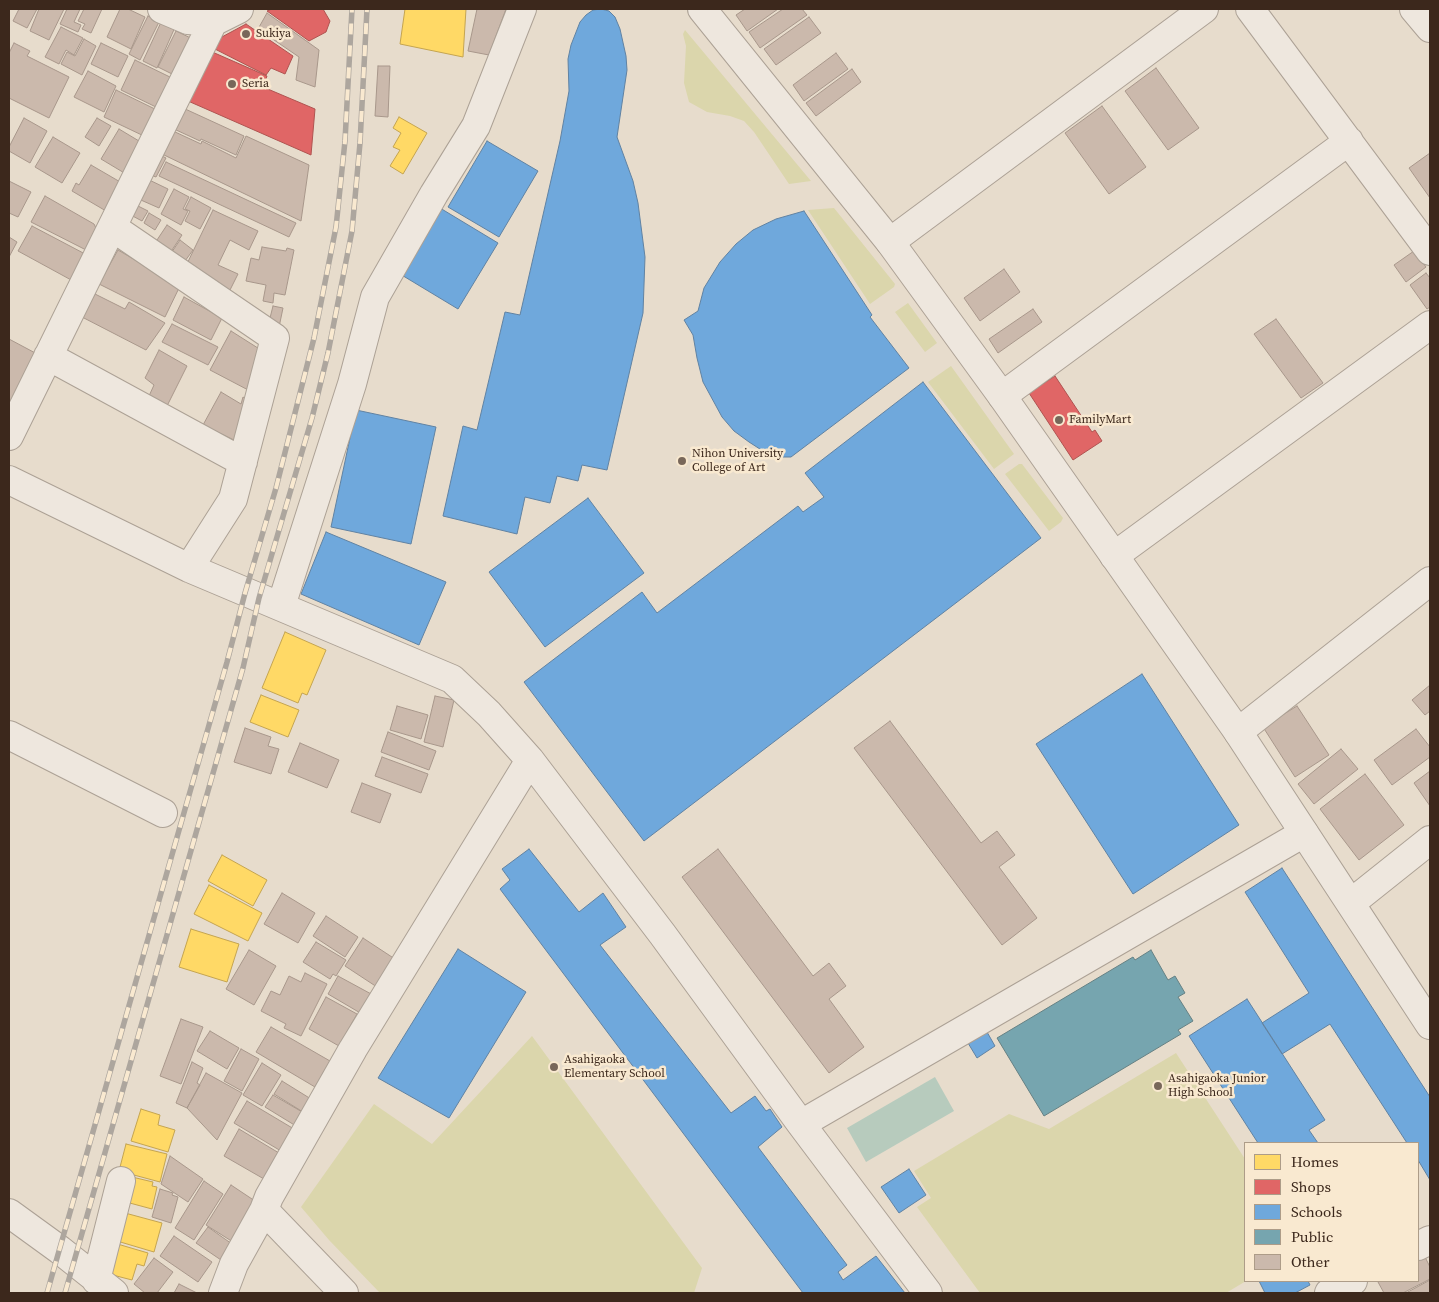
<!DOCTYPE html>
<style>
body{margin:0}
#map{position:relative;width:1439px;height:1302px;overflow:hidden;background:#e7dccc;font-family:"Source Serif 4",serif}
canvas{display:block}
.frame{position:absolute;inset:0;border:10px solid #3c281c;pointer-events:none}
.legend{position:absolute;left:1244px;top:1142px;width:175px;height:140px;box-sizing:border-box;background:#f9e9d0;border:1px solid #ad9c88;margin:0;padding:6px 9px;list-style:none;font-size:15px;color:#3c281c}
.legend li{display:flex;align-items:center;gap:10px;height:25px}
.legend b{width:25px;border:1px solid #ad9c88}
</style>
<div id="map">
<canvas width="1439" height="1302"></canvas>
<div class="frame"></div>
<ul class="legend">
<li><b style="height:14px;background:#ffd966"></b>Homes</li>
<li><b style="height:14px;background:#e06666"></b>Shops</li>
<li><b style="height:14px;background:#6fa8dc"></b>Schools</li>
<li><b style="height:14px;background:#76a5af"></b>Public</li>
<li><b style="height:14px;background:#cbb9ac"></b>Other</li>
</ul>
</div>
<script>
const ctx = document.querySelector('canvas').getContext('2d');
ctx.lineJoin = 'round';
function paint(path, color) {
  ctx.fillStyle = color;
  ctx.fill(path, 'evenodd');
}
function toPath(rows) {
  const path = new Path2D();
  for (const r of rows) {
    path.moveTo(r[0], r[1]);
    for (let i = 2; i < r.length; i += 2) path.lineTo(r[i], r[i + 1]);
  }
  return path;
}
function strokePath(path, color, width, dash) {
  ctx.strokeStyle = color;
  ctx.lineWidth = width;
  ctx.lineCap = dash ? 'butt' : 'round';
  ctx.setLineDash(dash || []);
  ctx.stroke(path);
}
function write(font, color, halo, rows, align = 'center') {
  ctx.font = font + ' "Source Serif 4",serif';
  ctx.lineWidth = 5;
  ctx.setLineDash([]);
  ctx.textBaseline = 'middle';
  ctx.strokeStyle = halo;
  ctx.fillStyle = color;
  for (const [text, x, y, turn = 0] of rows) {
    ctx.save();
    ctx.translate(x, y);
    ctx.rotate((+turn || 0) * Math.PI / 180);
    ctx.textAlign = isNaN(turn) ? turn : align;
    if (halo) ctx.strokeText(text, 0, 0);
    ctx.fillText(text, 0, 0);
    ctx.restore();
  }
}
paint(toPath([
 [685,30,811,181,789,184,754,132,744,121,730,116,707,112,689,102,684,83,686,46,683,34],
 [834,208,895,284,894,287,870,304,808,210],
 [908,303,937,343,925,352,895,312],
 [951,366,1014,454,994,469,928,382],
 [1019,464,1022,464,1063,518,1061,522,1049,531,1005,474],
 [532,1036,702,1268,694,1293,380,1293,329,1240,301,1207,374,1104,432,1144],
 [1176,1053,1245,1159,1246,1281,1226,1293,980,1293,917,1207,931,1198,914,1171,1009,1114,1049,1129]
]), '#dbd6ac');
paint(toPath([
 [935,1077,954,1111,866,1162,847,1128]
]), '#b7cbbd');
const homes = toPath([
 [405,9,466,9,463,57,400,44,405,9],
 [399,117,427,133,403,174,390,166,400,150,393,147,401,133,393,128,399,117],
 [285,632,326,650,307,695,302,693,298,703,262,688,285,632],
 [261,695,299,710,288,737,250,722,261,695],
 [222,855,267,880,253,906,208,881,222,855],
 [209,885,262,913,248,941,194,914,209,885],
 [191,929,239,944,227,982,179,967,191,929],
 [141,1109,160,1115,158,1125,175,1130,168,1152,131,1141,141,1109],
 [126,1144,167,1154,160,1182,119,1171,126,1144],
 [132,1177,153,1182,152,1186,157,1187,152,1209,126,1202,132,1177],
 [125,1213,162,1223,154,1252,117,1241,125,1213],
 [114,1243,148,1253,144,1266,137,1264,132,1280,105,1273,114,1243]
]);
paint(homes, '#ffd966');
strokePath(homes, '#c4a450', 1);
const shops = toPath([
 [272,9,323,9,330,21,326,32,309,41,267,11,272,9],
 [246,24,293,56,285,74,271,68,266,75,211,47,220,38,246,24],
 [210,51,267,76,263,87,315,109,311,155,188,101,210,51],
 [1055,376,1092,432,1095,430,1102,441,1073,460,1029,393,1055,376]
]);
paint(shops, '#e06666');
strokePath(shops, '#af5350', 1);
const schools = toPath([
 [601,9,609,11,615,17,620,29,626,56,627,70,617,137,633,181,638,203,645,257,643,313,607,470,582,465,578,481,557,476,550,503,525,497,517,534,443,516,463,426,477,430,505,312,520,315,560,141,569,91,568,59,571,45,580,22,586,15,593,10,601,9],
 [487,141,538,171,499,237,448,207,487,141],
 [440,208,498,243,458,309,400,274,440,208],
 [804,211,872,315,870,317,909,368,791,457,778,457,763,451,749,442,734,431,722,417,703,382,697,358,693,335,684,320,698,311,704,288,720,262,736,244,753,230,776,219,804,211],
 [923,382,1041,538,644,841,524,682,642,592,657,613,798,506,803,512,824,497,805,473,923,382],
 [356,410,436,427,411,544,331,527,356,410],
 [588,498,644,573,545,647,489,572,588,498],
 [326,532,446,582,419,645,301,594,326,532],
 [1142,674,1239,825,1133,894,1036,744,1142,674],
 [529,849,579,912,603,893,626,927,600,945,731,1113,755,1096,766,1111,770,1109,782,1127,758,1147,847,1265,838,1272,843,1280,876,1256,905,1293,803,1293,500,889,510,880,502,869,529,849],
 [1282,868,1430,1097,1430,1180,1418,1160,1418,1143,1407,1143,1330,1024,1282,1054,1262,1023,1309,993,1245,892,1282,868],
 [458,949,526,992,449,1118,378,1078,458,949],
 [1247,999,1325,1120,1309,1130,1318,1143,1258,1143,1189,1036,1247,999],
 [987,1032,995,1046,977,1058,968,1043,987,1032],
 [909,1169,926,1195,899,1213,881,1187,909,1169],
 [1259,1281,1308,1281,1310,1285,1295,1293,1265,1293,1259,1281]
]);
paint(schools, '#6fa8dc');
strokePath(schools, '#6082a2', 1);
const public = toPath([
 [1151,950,1168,980,1175,976,1185,993,1178,997,1193,1021,1178,1030,1181,1034,1044,1116,997,1038,1133,957,1135,960,1151,950]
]);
paint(public, '#76a5af');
strokePath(public, '#658083', 1);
const building = toPath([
 [19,9,37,9,27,28,13,21,19,9],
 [39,9,64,9,49,40,30,31,39,9],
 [67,9,80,9,74,22,81,25,78,32,60,24,67,9],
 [84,9,102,9,91,33,82,29,85,24,78,21,84,9],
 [120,9,128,9,145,17,131,49,107,37,120,9],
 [477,9,506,9,489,55,468,51,477,9],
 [745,9,778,9,747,31,736,15,745,9],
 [783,9,802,9,807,15,760,48,749,32,783,9],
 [267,13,319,50,315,87,296,80,299,57,258,29,267,13],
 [148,16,159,22,140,60,129,54,148,16],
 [809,17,821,33,776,65,764,49,809,17],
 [163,18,176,25,157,68,143,61,163,18],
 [61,27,83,38,74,55,66,50,59,64,45,57,61,27],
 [176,31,197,41,178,77,158,67,176,31],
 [84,39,96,46,82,75,61,64,67,52,75,56,84,39],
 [14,43,30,51,27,56,69,77,49,118,9,98,9,53,14,43],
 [101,43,128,56,118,77,91,64,101,43],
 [836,53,848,69,804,101,793,85,836,53],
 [135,60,172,78,158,108,121,90,135,60],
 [378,66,390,66,388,117,375,116,378,66],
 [1156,68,1199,128,1168,150,1125,91,1156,68],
 [852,69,861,82,816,116,806,103,852,69],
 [88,71,116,86,104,112,74,97,88,71],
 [116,90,159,111,146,137,104,117,116,90],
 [1102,106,1146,167,1109,194,1065,133,1102,106],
 [183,108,244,136,236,155,201,139,200,141,174,129,183,108],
 [24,118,47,131,30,163,9,151,9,147,24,118],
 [97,118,111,126,99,146,85,137,97,118],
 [119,129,144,144,126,174,101,159,119,129],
 [173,131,201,144,202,141,236,158,246,136,309,165,301,221,162,154,173,131],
 [53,137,80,153,62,183,35,167,53,137],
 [156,153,166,158,156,177,146,173,156,153],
 [1430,153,1430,198,1409,168,1430,153],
 [166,162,296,223,289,237,159,176,166,162],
 [91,165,122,183,106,211,72,191,76,183,79,185,91,165],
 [143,177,168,189,159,208,134,197,143,177],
 [9,181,31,192,18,217,9,213,9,181],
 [174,189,189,197,183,209,188,211,181,225,161,214,174,189],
 [45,196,94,224,99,234,90,252,31,222,45,196],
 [191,197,211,208,200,229,185,221,190,211,185,209,191,197],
 [132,203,148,211,142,221,127,213,132,203],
 [213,210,258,231,249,250,230,240,218,265,238,274,228,294,183,272,213,210],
 [149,213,161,220,155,230,144,223,149,213],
 [167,225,182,235,166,259,151,249,167,225],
 [32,226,87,255,73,281,18,251,32,226],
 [9,237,17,242,9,257,9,237],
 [180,240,193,250,180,268,167,259,180,240],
 [262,247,286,251,287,248,294,250,285,295,274,293,273,303,263,301,266,285,246,281,251,258,259,260,262,247],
 [118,250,180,286,165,317,99,284,118,250],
 [1414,251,1426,267,1406,282,1394,265,1414,251],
 [1004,269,1020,292,980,321,964,298,1004,269],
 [1426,273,1430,278,1430,307,1427,309,1410,285,1426,273],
 [95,294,125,309,129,302,165,323,146,350,82,317,95,294],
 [184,297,222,318,211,340,173,320,184,297],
 [273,306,283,308,278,332,267,330,273,306],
 [1033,309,1042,322,998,353,989,339,1033,309],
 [1276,319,1323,383,1301,398,1254,334,1276,319],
 [172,324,218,347,208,365,162,342,172,324],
 [231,331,261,350,252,392,210,370,231,331],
 [9,339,39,355,9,414,9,339],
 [159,350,187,366,167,406,149,396,154,385,145,378,159,350],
 [221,392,241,404,243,397,250,401,236,441,203,425,221,392],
 [1430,685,1430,711,1425,715,1412,700,1430,685],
 [435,696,454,700,443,747,424,742,435,696],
 [397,706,428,715,421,739,390,730,397,706],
 [1297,706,1329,755,1295,777,1263,727,1297,706],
 [890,721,981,843,997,831,1015,855,999,867,1037,918,1002,945,854,748,890,721],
 [245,728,271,737,268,746,279,749,271,774,234,762,245,728],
 [1416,729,1430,747,1430,757,1392,785,1374,760,1416,729],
 [388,732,436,751,429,770,381,752,388,732],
 [300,743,339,760,327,788,288,772,300,743],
 [1341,749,1358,769,1314,804,1298,784,1341,749],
 [382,757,428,774,421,793,375,776,382,757],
 [1430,771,1430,806,1414,783,1430,771],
 [1365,774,1404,825,1359,860,1320,809,1365,774],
 [362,783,391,794,380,823,351,812,362,783],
 [718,849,813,976,829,963,846,986,829,999,864,1047,829,1073,682,877,718,849],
 [282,893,315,913,298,943,264,924,282,893],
 [326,916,358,937,345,957,313,936,326,916],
 [363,938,398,961,380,989,345,966,363,938],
 [316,942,346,960,336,976,333,974,330,979,303,962,316,942],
 [249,950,276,966,254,1005,226,989,249,950],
 [305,973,327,984,301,1036,284,1028,286,1024,261,1011,271,991,280,995,289,976,301,982,305,973],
 [338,976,373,995,362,1014,328,994,338,976],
 [326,997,357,1014,339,1046,309,1029,326,997],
 [181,1019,203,1027,181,1084,160,1076,181,1019],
 [271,1027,330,1061,315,1087,256,1052,271,1027],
 [210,1031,239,1048,227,1069,197,1051,210,1031],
 [241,1049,259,1059,242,1091,224,1081,241,1049],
 [192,1062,203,1068,197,1083,200,1085,187,1108,176,1103,192,1062],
 [262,1063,281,1075,262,1106,243,1095,262,1063],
 [206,1073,242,1093,217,1140,187,1108,206,1073],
 [282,1081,311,1099,303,1112,274,1094,282,1081],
 [273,1095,304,1113,296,1126,265,1107,273,1095],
 [247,1101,294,1129,281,1151,234,1123,247,1101],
 [239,1129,279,1153,264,1179,224,1156,239,1129],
 [170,1156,203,1179,188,1202,161,1184,170,1156],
 [204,1181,223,1194,194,1240,175,1228,204,1181],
 [231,1185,258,1203,233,1242,206,1225,231,1185],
 [160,1189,173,1193,172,1195,178,1197,171,1223,152,1217,160,1189],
 [208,1227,232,1244,221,1260,196,1243,208,1227],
 [174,1236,212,1262,198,1282,160,1256,174,1236],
 [1425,1257,1430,1267,1430,1279,1403,1293,1384,1293,1378,1282,1381,1281,1418,1281,1418,1261,1425,1257],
 [154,1258,173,1272,157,1293,145,1293,134,1284,154,1258],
 [1430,1280,1430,1293,1406,1293,1430,1280],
 [179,1284,197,1293,174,1293,179,1284]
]);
paint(building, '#cbb9ac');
strokePath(building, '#a8978b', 1);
const minor = toPath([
 [162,9,188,20,213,22,239,9],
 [1250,9,1430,251],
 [1414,9,1430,28],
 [112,227,275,338,233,499,189,568],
 [890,242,1204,9],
 [48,356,243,462],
 [1002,396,1349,141],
 [9,436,213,22],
 [9,480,189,568,452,679,489,714,530,760,663,935,801,1124,928,1293],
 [1114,556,1430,325],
 [281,606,352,384,375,297,434,194,476,126,522,9],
 [1238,732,1430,581],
 [9,735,163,813],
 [1351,903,1430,840],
 [801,1124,1304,833],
 [264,1210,344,1293],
 [9,1213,60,1250,114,1293],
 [1418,1246,1430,1240],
 [96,1280,121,1181],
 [223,1293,234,1264,264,1210,269,1197,353,1049,530,760],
 [1329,1293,1353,1281]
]);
const tertiary = toPath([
 [702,9,890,242,1002,396,1238,732,1430,1025]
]);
strokePath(minor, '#aca195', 30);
strokePath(tertiary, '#aca195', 30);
strokePath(minor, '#eee7de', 28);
strokePath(tertiary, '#eee7de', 28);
const rail = toPath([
 [47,1293,227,662,245,593,276,488,314,338,336,227,345,141,352,9],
 [65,1293,243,668,259,598,312,418,328,353,352,231,360,143,367,9]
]);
strokePath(rail, '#ada69e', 5.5);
strokePath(rail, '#f9e9d0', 4, [11]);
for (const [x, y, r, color] of [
 [246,34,5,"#78675a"],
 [232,84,5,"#78675a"],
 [1059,420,5,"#78675a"],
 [682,461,5,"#78675a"],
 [554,1067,5,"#78675a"],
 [1158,1086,5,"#78675a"]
]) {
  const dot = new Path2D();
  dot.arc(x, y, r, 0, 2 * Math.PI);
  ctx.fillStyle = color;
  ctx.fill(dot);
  strokePath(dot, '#f9e9d0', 2);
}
write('12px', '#3c281c', '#f9e9d0', [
 ["Sukiya",256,34],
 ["Seria",242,84],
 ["FamilyMart",1069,420],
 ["Nihon University",692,454],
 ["College of Art",692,468],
 ["Asahigaoka",564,1060],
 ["Elementary School",564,1074],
 ["Asahigaoka Junior",1168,1079],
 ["High School",1168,1093]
], 'left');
</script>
